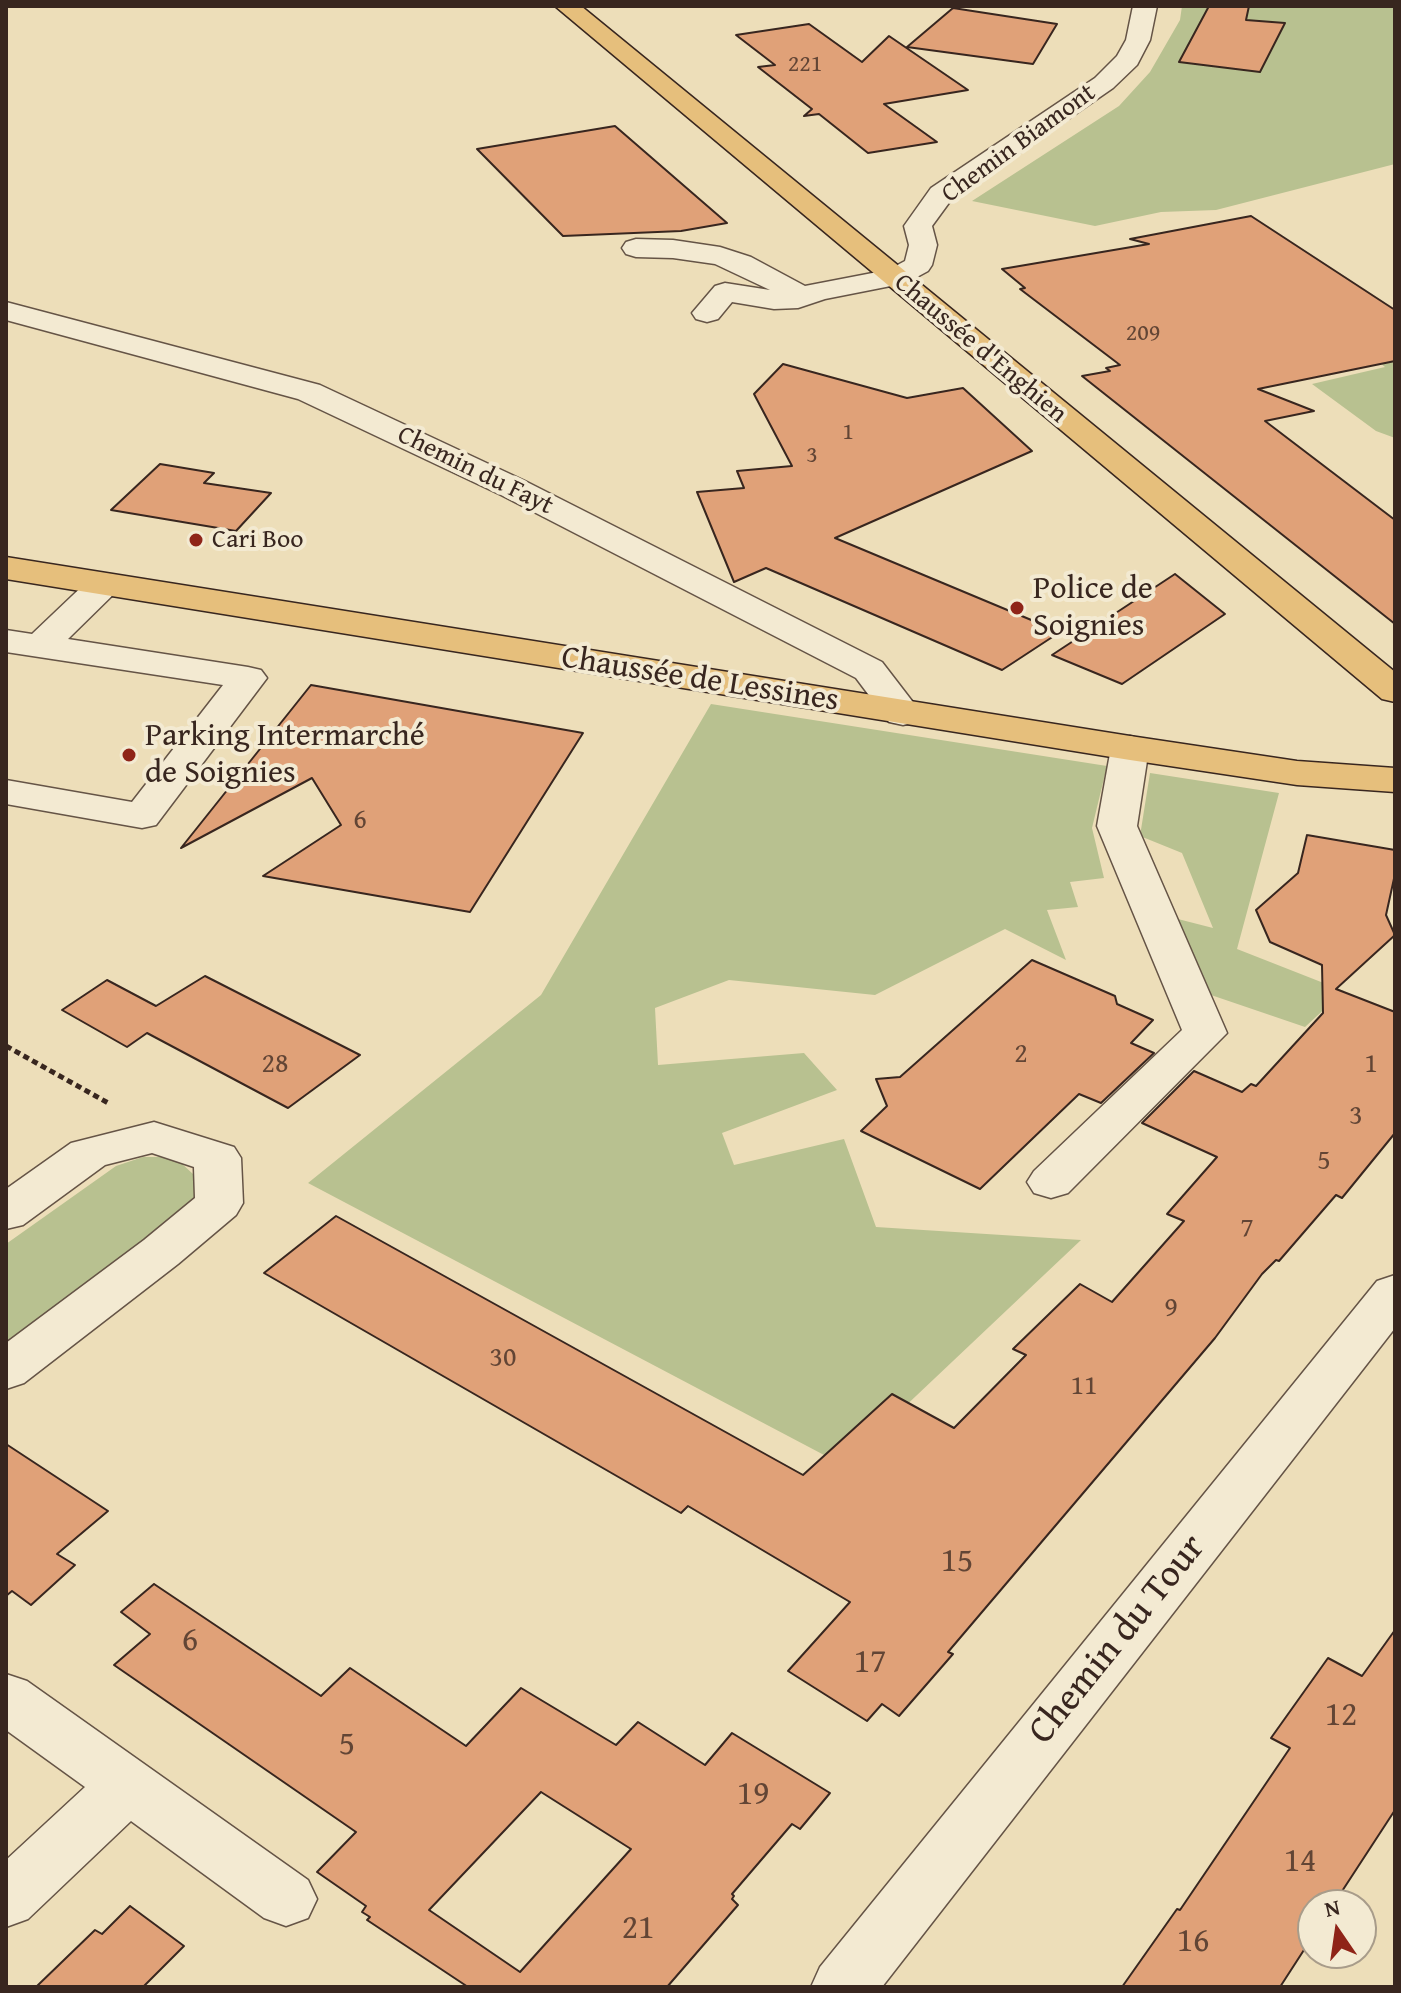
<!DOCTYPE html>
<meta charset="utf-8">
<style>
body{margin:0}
#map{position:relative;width:1401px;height:1993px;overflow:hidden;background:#eddeb9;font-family:"Gentium Book Plus",serif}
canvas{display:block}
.frame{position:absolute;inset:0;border:8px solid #38261f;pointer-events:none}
.north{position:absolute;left:1297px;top:1889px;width:80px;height:80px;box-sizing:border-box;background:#f3ead2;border:2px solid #a89c8a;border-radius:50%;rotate:347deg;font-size:22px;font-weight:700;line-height:32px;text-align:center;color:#38261f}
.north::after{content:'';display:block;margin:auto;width:28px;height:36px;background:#8f2418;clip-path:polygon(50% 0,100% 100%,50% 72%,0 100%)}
</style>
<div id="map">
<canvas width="1401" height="1993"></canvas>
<div class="frame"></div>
<div class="north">N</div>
</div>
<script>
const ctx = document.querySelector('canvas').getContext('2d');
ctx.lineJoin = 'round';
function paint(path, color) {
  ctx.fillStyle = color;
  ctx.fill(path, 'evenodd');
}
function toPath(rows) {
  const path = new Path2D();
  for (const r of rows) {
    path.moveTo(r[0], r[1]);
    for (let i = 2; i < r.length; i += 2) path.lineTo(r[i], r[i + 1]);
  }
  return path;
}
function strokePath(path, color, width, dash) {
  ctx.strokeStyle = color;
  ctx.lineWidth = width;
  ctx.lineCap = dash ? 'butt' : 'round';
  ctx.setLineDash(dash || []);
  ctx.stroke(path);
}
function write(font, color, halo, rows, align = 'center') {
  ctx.font = font + ' "Gentium Book Plus",serif';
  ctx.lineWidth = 8;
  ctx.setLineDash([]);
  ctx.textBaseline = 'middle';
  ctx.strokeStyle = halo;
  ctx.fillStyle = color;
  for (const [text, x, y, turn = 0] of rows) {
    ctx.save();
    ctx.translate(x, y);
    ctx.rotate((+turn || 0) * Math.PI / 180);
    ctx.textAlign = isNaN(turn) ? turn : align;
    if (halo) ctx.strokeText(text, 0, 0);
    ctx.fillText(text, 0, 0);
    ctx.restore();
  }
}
paint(toPath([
 [1182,6,1395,6,1395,164,1216,210,1161,212,1095,226,972,201,1119,106,1150,72,1180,20],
 [1395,351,1395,438,1376,431,1312,384,1385,367,1371,356],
 [711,704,1107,766,1092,828,1104,878,1070,882,1078,907,1047,910,1066,960,1005,929,875,995,729,980,655,1008,658,1065,804,1053,837,1090,722,1133,734,1165,844,1139,876,1227,1081,1240,843,1465,308,1183,541,995],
 [1150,773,1279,793,1237,949,1344,991,1305,1027,1211,995,1174,918,1213,928,1182,853,1140,836],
 [143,1157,163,1157,180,1162,193,1174,197,1193,186,1210,6,1343,6,1244,116,1166]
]), '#b8c190');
const building = toPath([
 [1209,6,1249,6,1246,20,1285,23,1260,72,1179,62,1209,6],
 [953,8,1057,24,1033,64,907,47,953,8],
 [809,24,862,62,889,36,968,90,884,104,937,142,868,153,819,114,804,116,812,109,758,67,775,65,736,35,809,24],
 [615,126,727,223,681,231,563,236,477,149,615,126],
 [1251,216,1395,310,1395,361,1258,389,1314,411,1265,421,1395,520,1395,624,1082,376,1110,371,1106,368,1120,365,1020,289,1025,288,1002,269,1149,244,1130,239,1251,216],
 [783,364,907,398,963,388,1032,451,835,538,1060,632,1002,670,766,568,734,582,697,492,744,488,737,471,792,466,754,394,783,364],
 [160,464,214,473,204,483,271,493,236,531,111,510,160,464],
 [1175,574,1225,614,1122,684,1052,655,1175,574],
 [311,685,583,733,470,912,263,876,341,825,312,778,181,848,311,685],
 [1307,835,1395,850,1395,874,1386,915,1395,935,1336,989,1395,1012,1395,1133,1342,1198,1336,1195,1279,1261,1276,1260,1262,1274,1215,1338,948,1652,953,1654,899,1716,882,1704,867,1721,788,1671,850,1602,688,1506,681,1513,264,1273,336,1216,803,1475,892,1394,954,1428,1026,1355,1013,1349,1080,1284,1112,1302,1184,1221,1167,1214,1217,1157,1142,1123,1194,1071,1242,1092,1251,1084,1256,1086,1323,1013,1322,965,1270,942,1256,910,1298,873,1307,835],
 [1032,960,1115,996,1117,1004,1153,1020,1131,1043,1154,1053,1101,1103,1079,1094,980,1189,861,1131,887,1106,876,1079,900,1077,1032,960],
 [205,976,360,1055,288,1108,147,1033,127,1047,62,1010,107,980,156,1006,205,976],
 [6,1444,108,1511,57,1554,75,1565,31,1605,12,1591,6,1596,6,1444],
 [154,1584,321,1696,350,1668,466,1746,521,1688,616,1745,638,1722,705,1765,732,1733,830,1793,800,1829,792,1824,732,1894,734,1896,732,1899,738,1905,667,1987,468,1987,367,1920,370,1917,362,1912,366,1906,317,1872,356,1832,114,1665,150,1634,121,1612,154,1584],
 [541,1792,631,1849,520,1972,429,1910,541,1792],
 [1395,1630,1395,1810,1333,1905,1313,1905,1313,1936,1280,1987,1122,1987,1177,1909,1180,1910,1290,1748,1271,1738,1328,1658,1362,1676,1395,1630],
 [130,1906,184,1946,143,1987,36,1987,95,1930,102,1934,130,1906]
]);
paint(building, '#e0a178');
strokePath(building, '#38261f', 2);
const minor = toPath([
 [1133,6,1157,6,1150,40,1137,65,1113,88,951,200,932,226,937,245,932,265,928,271,906,283,825,299,798,308,774,309,732,302,718,319,707,322,696,319,692,313,715,286,725,283,770,290,715,264,673,258,636,257,626,254,622,248,626,242,636,239,673,240,720,247,751,257,805,286,888,270,905,261,909,245,904,226,931,188,1095,78,1117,56,1126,40,1133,6],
 [6,302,320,385,525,481,882,662,922,714,917,722,903,725,889,722,856,678,501,495,298,399,6,320,6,302],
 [105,574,118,577,123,585,68,639,248,667,261,670,267,678,156,825,142,828,6,804,6,780,132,802,223,685,6,652,6,630,32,634,92,577,105,574],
 [1130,736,1144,740,1149,748,1137,826,1227,1033,1068,1193,1051,1198,1034,1193,1027,1182,1034,1171,1182,1030,1097,826,1111,748,1116,740,1130,736],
 [154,1122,234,1147,241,1158,243,1203,236,1215,178,1264,24,1383,6,1389,6,1343,144,1240,195,1198,194,1167,152,1153,105,1165,23,1225,6,1229,6,1189,71,1143,154,1122],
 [1395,1275,1395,1328,882,1987,811,1987,820,1967,1377,1281,1395,1275],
 [6,1674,27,1681,308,1880,317,1899,308,1918,286,1926,264,1918,131,1821,28,1919,6,1927,6,1860,85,1787,6,1730,6,1674]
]);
const major = toPath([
 [555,6,581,6,1395,672,1395,702,1382,699,555,6],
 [6,557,1130,736,1297,761,1395,768,1395,792,1297,785,1130,760,6,579,6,557]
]);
strokePath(minor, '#655446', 3);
strokePath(major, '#38261f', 3);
strokePath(toPath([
 [6,1046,110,1104]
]), '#38261f', 5, [6, 4]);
paint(minor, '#f3ead2');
paint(major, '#e6bf7c');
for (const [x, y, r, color] of [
 [196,540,8,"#8f2418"],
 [1017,608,8,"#8f2418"],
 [129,755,8,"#8f2418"]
]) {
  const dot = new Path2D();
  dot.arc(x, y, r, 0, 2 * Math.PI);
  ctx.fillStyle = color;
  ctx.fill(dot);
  strokePath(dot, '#f3ead2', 3);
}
write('24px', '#624535', null, [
 ["221",805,65],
 ["209",1143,334],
 ["1",848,433],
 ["3",812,456]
]);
write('26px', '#38261f', '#f3ead2', [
 ["Chemin Biamont",1019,144,-36],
 ["Chaussée d'Enghien",980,349,40],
 ["Chemin du Fayt",475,471,26]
]);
write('26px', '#38261f', '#f3ead2', [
 ["Cari Boo",212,540]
], 'left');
write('28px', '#624535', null, [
 ["6",360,821],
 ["2",1021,1055],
 ["28",275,1065],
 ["1",1371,1065],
 ["3",1356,1117],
 ["5",1324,1162],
 ["7",1247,1229],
 ["9",1171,1309],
 ["30",503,1359],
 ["11",1084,1387]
]);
write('32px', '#38261f', '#f3ead2', [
 ["Police de",1033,590],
 ["Soignies",1033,627],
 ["Parking Intermarché",145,737],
 ["de Soignies",145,774]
], 'left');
write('32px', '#38261f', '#f3ead2', [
 ["Chaussée de Lessines",700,680,9]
]);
write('34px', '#624535', null, [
 ["15",957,1562],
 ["6",190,1641],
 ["17",870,1663],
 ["12",1341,1716],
 ["5",347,1745],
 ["19",753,1795],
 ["14",1300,1862],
 ["21",638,1929],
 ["16",1193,1942]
]);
write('38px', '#38261f', '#f3ead2', [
 ["Chemin du Tour",1118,1640,-51]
]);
</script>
